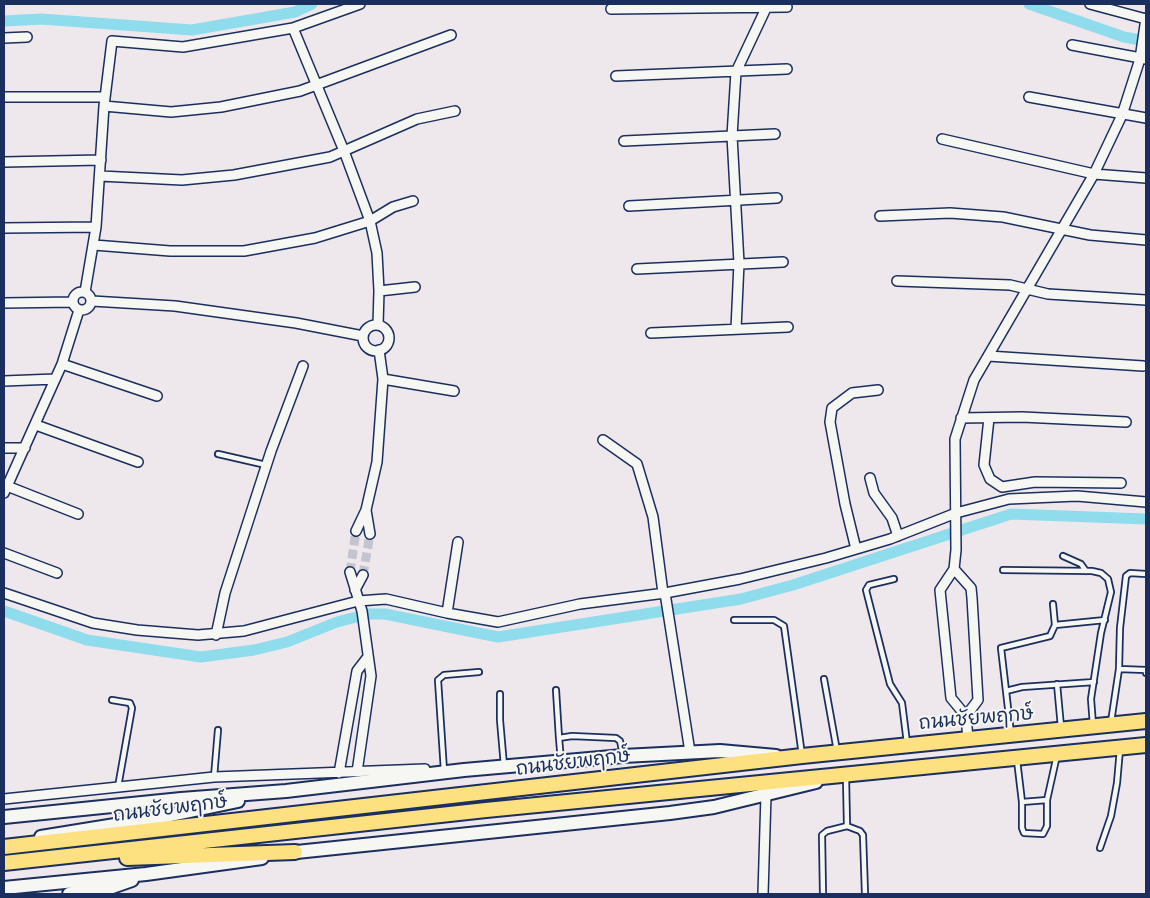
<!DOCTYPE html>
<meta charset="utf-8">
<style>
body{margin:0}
#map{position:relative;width:1150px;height:898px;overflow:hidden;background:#eee8ed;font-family:"Shantell Sans",sans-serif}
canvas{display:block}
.frame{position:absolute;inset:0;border:5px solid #1b2f5e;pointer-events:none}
</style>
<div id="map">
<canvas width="1150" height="898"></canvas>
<div class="frame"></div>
</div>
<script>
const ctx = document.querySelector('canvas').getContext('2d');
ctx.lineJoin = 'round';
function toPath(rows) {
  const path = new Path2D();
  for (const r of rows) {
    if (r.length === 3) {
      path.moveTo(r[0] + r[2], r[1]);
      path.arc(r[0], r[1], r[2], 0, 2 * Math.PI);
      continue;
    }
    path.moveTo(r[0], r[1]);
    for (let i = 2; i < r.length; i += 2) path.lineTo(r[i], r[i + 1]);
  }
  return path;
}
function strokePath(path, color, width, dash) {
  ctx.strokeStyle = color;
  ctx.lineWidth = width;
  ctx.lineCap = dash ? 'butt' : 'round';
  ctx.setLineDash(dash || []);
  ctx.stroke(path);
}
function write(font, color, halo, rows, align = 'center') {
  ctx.font = font + ' "Shantell Sans","Playpen Sans Thai",sans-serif';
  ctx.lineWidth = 4;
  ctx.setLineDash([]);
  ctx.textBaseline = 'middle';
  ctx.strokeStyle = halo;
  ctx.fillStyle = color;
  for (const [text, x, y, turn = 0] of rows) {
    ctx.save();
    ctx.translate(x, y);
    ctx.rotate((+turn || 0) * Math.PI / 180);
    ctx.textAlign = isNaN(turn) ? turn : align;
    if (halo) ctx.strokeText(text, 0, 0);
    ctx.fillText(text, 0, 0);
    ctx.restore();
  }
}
strokePath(toPath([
 [1029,4,1124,37,1146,41],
 [4,21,41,19,192,30,295,12,312,4],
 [4,611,87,640,201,657,254,650,287,642,337,622,368,614,385,614,498,637,741,599,793,585,1011,514,1146,519]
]), '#8edcec', 11);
strokePath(toPath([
 [350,572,356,531],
 [363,575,370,534]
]), '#c4c3d0', 9, [9, 4.5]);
const service = toPath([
 [218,454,266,465],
 [1063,556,1081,564,1086,571],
 [1003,570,1092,571,1101,573,1108,579,1111,592,1101,633,1091,699,1093,725],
 [894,579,869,585,866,590,890,684,902,703,907,743],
 [1053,604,1055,625],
 [734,620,774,620,784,626,802,755],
 [1119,669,1146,670,1146,673],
 [824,679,837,751],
 [1057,684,1061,727],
 [556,690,559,738],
 [1006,691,1022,687,1094,682],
 [500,694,500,720,504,766],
 [112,700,130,703,132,708,118,787],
 [1111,722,1119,669,1120,628,1126,576,1130,573,1146,574],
 [1011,734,1001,648,1050,636,1055,625,1105,620],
 [1017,760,1022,802,1022,828,1024,833,1043,834,1047,826,1047,800,1057,755],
 [561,761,559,738,572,736,616,738,620,741,623,755],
 [444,771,438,680,444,675,479,672],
 [214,777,218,730],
 [846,777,847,826],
 [1022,802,1047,800],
 [1100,848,1111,816,1117,783,1120,749],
 [823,894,822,835,827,831,847,826,860,831,863,835,865,894]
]);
const minor = toPath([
 [1090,4,1146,19],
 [611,9,787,7],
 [293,28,344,151,370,221,377,253,379,291,378,325],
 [4,38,27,37],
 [1072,45,1146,59],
 [616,76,787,69],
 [4,97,105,97],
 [1029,97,1146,118],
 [104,106,171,112,221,107,300,91,451,35],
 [942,139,1094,174,1146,178],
 [624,141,775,134],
 [4,162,101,160],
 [100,176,182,180,234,175,330,157,417,119,455,111],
 [629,206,777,198],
 [880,216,950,213,1003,217,1090,235,1146,240],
 [4,228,96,227],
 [94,245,170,251,244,251,315,238,370,221,393,207,413,201],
 [637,269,783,262],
 [897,281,1010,285,1048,294,1146,300],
 [379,291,415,287],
 [82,301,9],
 [85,292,96,227,104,106,112,41,183,47,293,28,360,4],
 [92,301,175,306,296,323,363,336],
 [4,303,73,302],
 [376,338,13],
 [736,329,739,263,732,136,736,72,768,4],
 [651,333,788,327],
 [988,356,1143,366],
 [62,364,157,396],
 [383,379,454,391],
 [4,381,55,379],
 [961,418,1022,417,1126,422],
 [989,418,984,465,990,479,1002,487,1035,482,1121,483],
 [36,425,138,462],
 [603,440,637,464,653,517,663,593],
 [4,448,25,448],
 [870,478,874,493,892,518,898,536],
 [7,486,78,514],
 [4,493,62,364,79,310],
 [366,510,370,534],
 [356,531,366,510,377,462,383,379,379,350],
 [856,549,845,504,830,422,832,408,852,393,878,390],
 [4,553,57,573],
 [954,569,971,588,972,598,978,700,966,716],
 [350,572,362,611,371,676,357,772],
 [355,590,363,575],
 [4,593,93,623,137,630,198,635,244,631,358,601,386,599,447,613,498,622,580,604,665,593,740,579,826,558,890,539,956,513,1009,499,1077,496,1146,502],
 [665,593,690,752],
 [447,613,458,542],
 [216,635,225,593,271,451,303,366],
 [968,739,966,716,951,698,940,590,954,569,956,550,955,439,974,380,1094,174,1122,115,1140,59,1146,18],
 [339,773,357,671,367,658],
 [4,799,214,777,425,769],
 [763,894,766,795]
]);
const secondary = toPath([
 [4,817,181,799,286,791,464,770,623,756,720,751,776,756],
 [41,837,152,819,238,801],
 [287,853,670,813,714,807,816,782],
 [4,888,146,874,262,858],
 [69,894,112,887,132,880]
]);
const primary = toPath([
 [4,847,802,756,1146,721],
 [127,858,295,852],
 [4,863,486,810,1146,745]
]);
strokePath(service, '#1b2f5e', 8);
strokePath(minor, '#1b2f5e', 12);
strokePath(secondary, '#1b2f5e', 16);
strokePath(primary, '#1b2f5e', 18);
strokePath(service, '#f6f6f2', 4.5);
strokePath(minor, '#f6f6f2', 9);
strokePath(secondary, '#f6f6f2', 12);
strokePath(primary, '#fde080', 14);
write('19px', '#1b2f5e', '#f6f6f2', [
 ["ถนนชัยพฤกษ์",976,719,-5],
 ["ถนนชัยพฤกษ์",573,763,-7],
 ["ถนนชัยพฤกษ์",170,809,-7]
]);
</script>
